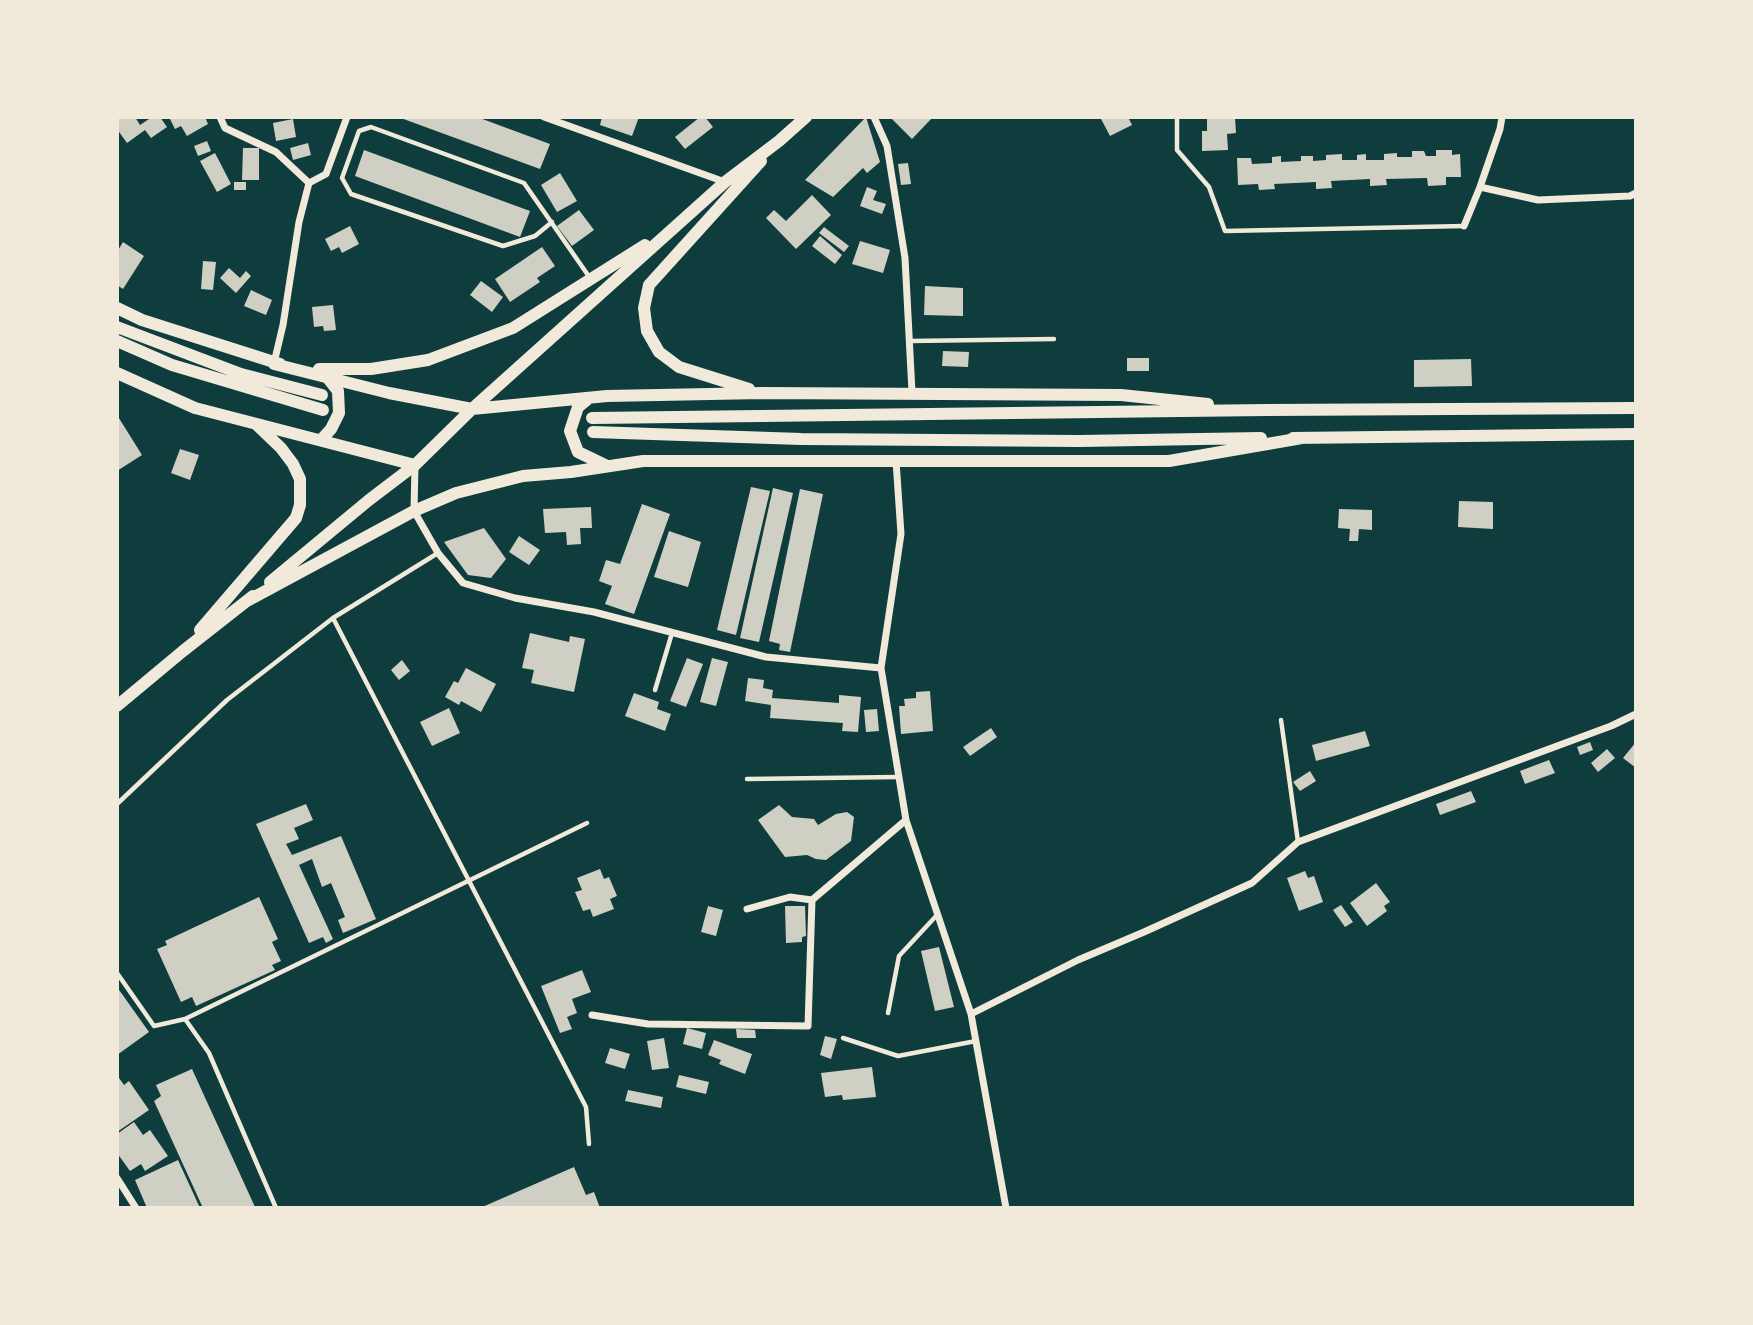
<!DOCTYPE html>
<style>
body{margin:0}
#map{position:relative;width:1753px;height:1325px;overflow:hidden;background:#0f3d3e;font-family:"Open Sans",sans-serif}
canvas{display:block}
.frame{position:absolute;inset:0;border:119px solid #f1e9da;pointer-events:none}
</style>
<div id="map">
<canvas width="1753" height="1325"></canvas>
<div class="frame"></div>
</div>
<script>
const ctx = document.querySelector('canvas').getContext('2d');
ctx.lineJoin = 'round';
function paint(path, color) {
  ctx.fillStyle = color;
  ctx.fill(path, 'evenodd');
}
function toPath(rows) {
  const path = new Path2D();
  for (const r of rows) {
    path.moveTo(r[0], r[1]);
    for (let i = 2; i < r.length; i += 2) path.lineTo(r[i], r[i + 1]);
  }
  return path;
}
function strokePath(path, color, width, dash) {
  ctx.strokeStyle = color;
  ctx.lineWidth = width;
  ctx.lineCap = dash ? 'butt' : 'round';
  ctx.setLineDash(dash || []);
  ctx.stroke(path);
}
paint(toPath([
 [117,117,135,117,140,125,152,117,160,117,167,127,151,138,145,130,127,143,117,129],
 [169,117,205,117,208,124,187,136,181,126,175,129],
 [398,117,477,117,550,144,540,169],
 [602,117,639,117,632,136,600,125],
 [700,117,705,117,713,127,685,149,675,137],
 [866,117,880,162,867,173,863,168,833,197,805,180],
 [890,117,933,117,912,139],
 [1100,117,1128,117,1132,125,1110,136],
 [1207,117,1235,117,1236,133,1227,134,1228,150,1202,151,1202,131,1207,131],
 [293,119,296,137,276,141,273,123],
 [207,141,211,151,198,156,194,146],
 [308,143,311,155,293,160,290,148],
 [243,148,259,148,259,180,242,180],
 [364,150,530,211,520,237,355,176],
 [1436,150,1452,150,1452,155,1460,154,1461,177,1446,177,1446,185,1428,186,1427,178,1386,179,1387,185,1370,186,1370,179,1331,181,1332,188,1316,189,1316,182,1274,184,1275,189,1259,190,1258,184,1238,185,1237,158,1251,158,1252,164,1272,163,1272,157,1281,156,1281,162,1301,161,1301,156,1313,156,1313,161,1326,160,1326,155,1342,154,1342,160,1357,160,1357,155,1366,154,1366,160,1384,160,1384,154,1397,153,1397,157,1412,157,1412,151,1424,151,1426,156,1436,156],
 [215,153,231,184,217,192,200,161],
 [908,163,911,184,901,185,898,164],
 [560,173,577,201,557,212,541,185],
 [234,182,246,182,246,190,234,190],
 [867,187,877,191,873,200,886,204,882,214,860,206],
 [812,195,831,215,796,249,766,218,774,210,786,221],
 [579,210,594,230,572,246,557,226],
 [350,226,359,244,342,253,339,247,331,251,325,239],
 [824,227,849,246,844,252,819,233],
 [820,236,842,255,835,264,812,246],
 [860,241,890,250,883,273,852,264],
 [123,242,144,256,123,289,117,285,117,252],
 [542,247,555,266,537,278,540,282,510,302,495,279],
 [203,261,216,262,213,290,201,289],
 [229,268,240,278,246,271,251,276,236,293,220,278],
 [481,281,503,297,492,312,470,295],
 [925,286,963,288,963,316,924,315],
 [251,290,272,300,266,315,244,306],
 [333,305,336,330,324,331,323,326,314,327,312,307],
 [943,351,969,352,968,367,942,366],
 [1127,358,1149,358,1149,371,1127,371],
 [1471,359,1472,386,1414,387,1414,360],
 [117,415,142,455,117,471],
 [180,449,199,455,190,480,171,473],
 [751,487,770,491,736,635,717,630],
 [773,488,793,493,759,642,740,638],
 [800,489,823,494,790,652,779,650,780,644,769,641],
 [1459,501,1493,502,1493,529,1458,527],
 [642,504,670,514,634,614,605,604,612,586,599,581,606,560,620,564],
 [591,507,592,528,580,528,581,544,567,545,566,532,545,533,543,509],
 [1339,509,1372,510,1372,530,1359,529,1358,541,1349,541,1350,529,1338,528],
 [484,528,506,559,491,578,468,575,444,542],
 [669,531,701,542,688,587,654,577],
 [519,536,540,550,529,565,509,552],
 [530,633,569,642,570,636,585,639,574,692,531,683,534,670,522,668],
 [687,658,703,664,686,707,670,701],
 [712,658,728,662,716,706,700,702],
 [402,660,410,671,399,680,391,670],
 [466,668,496,684,481,712,461,701,459,705,445,697,454,681,458,683],
 [748,678,764,680,763,688,773,690,772,698,839,703,839,695,861,697,858,732,842,731,843,723,770,718,771,705,745,701],
 [930,691,933,731,901,734,899,706,905,706,904,699,916,698,916,692],
 [634,693,659,702,657,709,671,714,665,731,625,716],
 [449,708,460,733,432,746,420,722],
 [877,709,879,731,866,732,864,710],
 [991,728,997,737,970,756,963,747],
 [1365,731,1370,746,1316,761,1312,745],
 [1590,742,1593,750,1580,755,1577,747],
 [1636,742,1636,768,1623,758],
 [1607,749,1615,758,1598,772,1591,763],
 [1549,760,1555,773,1525,784,1520,771],
 [1310,771,1316,781,1300,791,1293,782],
 [1471,791,1476,802,1440,815,1436,804],
 [306,804,313,820,294,828,299,839,286,844,292,855,341,836,376,919,343,933,338,920,345,917,331,883,322,887,312,859,299,865,333,939,326,943,323,937,309,943,256,824],
 [779,805,792,817,814,819,818,825,836,814,847,812,854,817,851,841,826,860,816,859,807,855,785,857,758,820],
 [600,869,604,879,609,877,617,896,610,899,614,909,593,917,590,909,583,911,575,892,582,890,577,878],
 [1305,871,1308,878,1314,876,1323,902,1299,911,1287,878],
 [1376,883,1390,902,1384,906,1387,911,1367,926,1350,903],
 [259,897,278,939,272,942,281,961,272,965,275,970,196,1006,192,997,181,1002,157,949,167,945,165,941],
 [1341,905,1353,922,1345,927,1333,910],
 [708,906,723,910,716,936,701,932],
 [785,906,805,906,806,936,802,937,802,942,786,943],
 [939,947,954,1007,935,1011,921,951],
 [582,970,591,992,572,999,577,1013,567,1017,572,1029,560,1033,541,986],
 [117,987,149,1032,117,1055],
 [687,1028,706,1033,702,1049,683,1044],
 [736,1029,755,1030,756,1038,737,1038],
 [825,1036,837,1039,831,1059,820,1055],
 [664,1038,669,1068,652,1070,647,1041],
 [714,1040,752,1054,745,1074,719,1064,721,1060,708,1055],
 [610,1048,630,1054,625,1069,605,1063],
 [872,1067,876,1097,843,1100,842,1095,825,1097,821,1073],
 [192,1069,255,1207,253,1208,203,1208,154,1101,161,1096,156,1085],
 [117,1075,124,1085,129,1081,149,1110,117,1132],
 [679,1075,709,1082,706,1094,676,1087],
 [628,1090,663,1097,661,1108,625,1101],
 [134,1122,143,1135,150,1130,168,1156,145,1171,141,1164,130,1171,117,1153,117,1134],
 [178,1160,200,1208,147,1208,135,1180],
 [574,1167,586,1195,594,1192,600,1208,480,1208]
]), '#cfcfc3');
strokePath(toPath([
 [1177,117,1177,150,1209,187,1225,231,1464,226],
 [552,222,535,236,503,246,351,194,342,178,359,131,371,127,524,183,590,278],
 [910,341,1054,339],
 [438,553,333,618,586,1107,589,1144],
 [655,690,672,633],
 [1281,720,1298,842],
 [747,779,898,777],
 [117,804,227,700,333,618],
 [117,973,154,1026,185,1019,209,1053,276,1208],
 [888,1013,899,956,937,915],
 [185,1019,587,823],
 [843,1038,898,1056,976,1041]
]), '#f1e9da', 4.5);
strokePath(toPath([
 [220,117,225,128,276,152,309,183],
 [544,117,725,182],
 [874,117,887,146,905,258,912,392,908,394],
 [1480,187,1538,200,1630,196,1636,193],
 [1464,226,1480,187,1500,129,1502,117],
 [274,363,283,325,299,222,309,183,326,174,347,117],
 [896,461,901,534,881,668,906,820,971,1014,1006,1208],
 [415,465,414,511,438,553,463,583,515,598,594,612,766,657,881,668],
 [747,909,790,897,812,900],
 [971,1014,1078,960,1144,932,1252,883,1298,842,1611,726,1636,714],
 [592,1015,648,1024,808,1026,812,900,906,820],
 [117,1178,136,1208]
]), '#f1e9da', 7);
strokePath(toPath([
 [117,308,142,320,280,364],
 [117,327,241,374,322,395],
 [117,341,172,365,323,410],
 [274,364,389,393,472,409,607,396,762,393,1121,395,1208,404],
 [319,369,371,369,428,360,513,328,645,245],
 [117,373,195,408,415,465],
 [749,389,679,367,659,352,647,331,644,308,649,285,761,161],
 [589,398,578,407,570,431,578,452,607,466],
 [592,418,1267,410,1636,408],
 [593,432,801,439,1080,441,1261,438],
 [1293,438,1636,434],
 [321,440,331,429,339,413,338,391,327,377],
 [270,582,369,500,415,465,472,409,725,182,779,141,806,117],
 [247,601,414,511,456,493,523,476,571,472,643,461,1169,461,1302,438],
 [200,630,296,518,300,505,300,479,293,464,281,448,258,426],
 [117,706,183,651,253,596]
]), '#f1e9da', 12);
</script>
